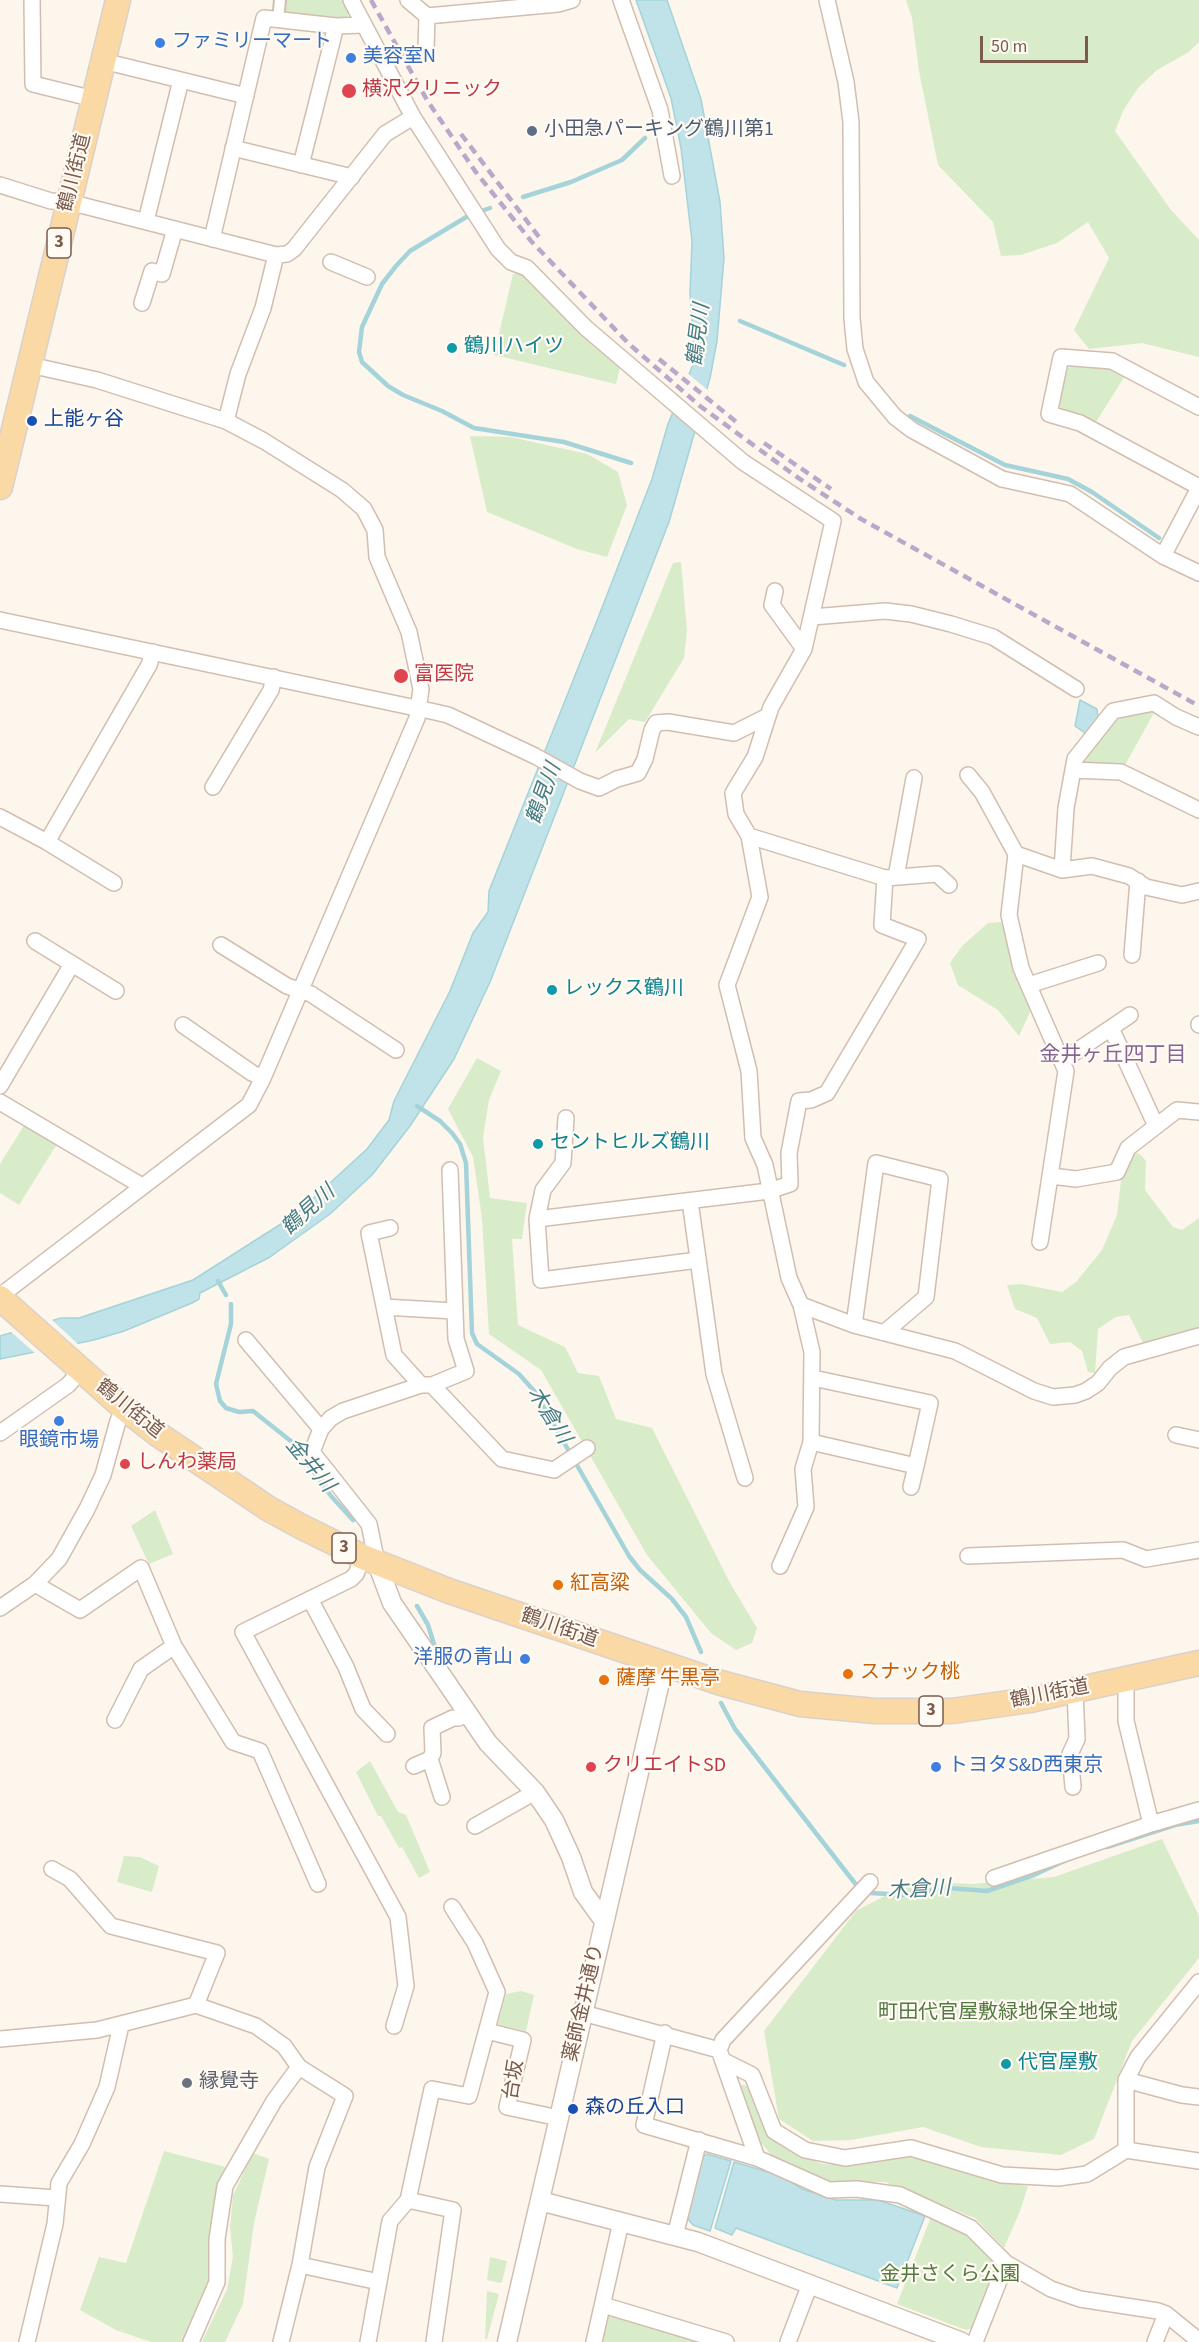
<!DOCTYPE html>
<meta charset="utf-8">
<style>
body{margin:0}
#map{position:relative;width:1199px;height:2342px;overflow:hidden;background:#fdf6ec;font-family:"Source Sans 3",sans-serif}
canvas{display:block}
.scale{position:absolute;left:980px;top:36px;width:108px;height:27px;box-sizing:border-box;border:3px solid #7a5c4d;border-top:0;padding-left:8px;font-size:18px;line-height:21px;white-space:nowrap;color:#7a5c4d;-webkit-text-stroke:4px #fffaf3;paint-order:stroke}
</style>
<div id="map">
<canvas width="1199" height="2342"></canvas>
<div class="scale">50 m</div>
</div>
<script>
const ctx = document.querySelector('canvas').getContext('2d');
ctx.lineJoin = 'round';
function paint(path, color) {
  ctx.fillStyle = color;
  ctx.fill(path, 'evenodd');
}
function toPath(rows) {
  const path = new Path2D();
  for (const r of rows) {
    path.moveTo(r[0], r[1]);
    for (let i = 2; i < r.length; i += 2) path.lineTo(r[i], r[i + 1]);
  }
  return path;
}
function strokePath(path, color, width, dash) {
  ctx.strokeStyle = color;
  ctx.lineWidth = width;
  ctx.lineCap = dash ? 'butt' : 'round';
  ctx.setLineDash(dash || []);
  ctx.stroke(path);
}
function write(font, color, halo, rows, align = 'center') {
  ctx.font = font + ' "Source Sans 3","Noto Sans JP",sans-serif';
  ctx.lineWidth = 4.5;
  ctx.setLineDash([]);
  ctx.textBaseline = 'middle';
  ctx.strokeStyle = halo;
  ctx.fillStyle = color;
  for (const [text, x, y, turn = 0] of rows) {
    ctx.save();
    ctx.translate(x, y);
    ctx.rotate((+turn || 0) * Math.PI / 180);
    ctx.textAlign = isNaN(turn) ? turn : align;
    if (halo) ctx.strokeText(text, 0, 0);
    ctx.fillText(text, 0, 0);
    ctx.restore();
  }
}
paint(toPath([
 [284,0,343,0,349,14,344,22,283,14],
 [906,0,1199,0,1199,42,1189,52,1157,70,1138,88,1124,109,1115,131,1171,210,1199,240,1199,357,1142,343,1089,349,1074,330,1109,258,1088,222,1057,243,1021,255,1001,256,993,222,938,165,919,71,912,18],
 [523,272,580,332,620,368,616,384,494,355,513,274],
 [1083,364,1114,369,1125,376,1096,422,1083,415,1061,409,1059,401,1068,368],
 [470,436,511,437,587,454,618,472,627,505,607,557,577,549,487,512],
 [681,562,687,630,684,658,645,722,629,719,595,753,673,563],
 [1151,709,1155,711,1125,765,1083,764,1082,760,1120,716],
 [1002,922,1030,1012,1019,1036,998,1010,958,985,950,963,962,946,988,923],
 [477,1058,501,1071,489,1100,483,1137,490,1198,527,1203,522,1239,512,1239,518,1325,565,1347,578,1373,599,1376,616,1419,652,1428,730,1583,757,1628,752,1643,736,1650,711,1633,647,1555,541,1370,489,1334,482,1218,473,1157,448,1109],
 [25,1124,57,1144,19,1205,0,1193,0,1164],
 [1134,1152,1141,1155,1146,1161,1145,1190,1173,1227,1182,1230,1199,1218,1199,1328,1143,1343,1129,1315,1116,1317,1098,1329,1095,1373,1088,1372,1082,1351,1070,1342,1050,1344,1037,1318,1015,1309,1007,1285,1021,1284,1062,1292,1076,1282,1102,1250,1117,1215,1121,1180],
 [155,1510,173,1554,149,1564,131,1526],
 [370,1761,398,1812,406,1815,430,1872,419,1878,402,1847,399,1848,381,1816,378,1816,356,1772],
 [1162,1839,1199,1916,1199,1958,1132,2041,1094,2139,1061,2155,981,2147,923,2127,851,2140,813,2141,779,2119,764,2031,856,1911,913,1881,972,1884,1054,1877],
 [124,1856,140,1857,159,1866,152,1892,117,1882],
 [521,1991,534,1995,526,2031,498,2024,506,1994],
 [738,2084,747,2086,768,2135,802,2156,822,2164,844,2165,907,2156,994,2182,1028,2186,1020,2211,1004,2248,975,2218,885,2182,834,2182,811,2177,772,2156,755,2135],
 [164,2151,225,2167,217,2188,211,2277,182,2342,151,2342,116,2330,80,2310,99,2257,126,2263],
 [253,2153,269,2159,254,2223,243,2304,225,2342,202,2342,227,2289,233,2257,230,2228,233,2195],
 [931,2217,970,2235,993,2260,994,2271,972,2328,966,2330,897,2304],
 [490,2257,507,2261,502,2282,500,2283,487,2280],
 [487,2291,499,2294,487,2339,485,2339],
 [608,2315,699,2342,602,2342]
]), '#d8ecc9');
const water = toPath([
 [636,0,667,0,701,99,720,202,724,258,717,341,710,378,669,522,490,982,454,1059,410,1126,372,1175,330,1214,270,1257,200,1293,199,1299,192,1303,124,1331,94,1340,0,1359,0,1336,61,1318,79,1318,193,1280,295,1215,367,1149,389,1120,394,1101,450,991,473,933,488,912,489,891,598,618,652,479,668,424,695,360,690,294,692,241,681,148,671,98,636,0],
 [1080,700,1097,709,1098,718,1085,733,1075,726,1080,700],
 [707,2154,731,2161,710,2231,693,2225,687,2218,702,2157,707,2154],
 [734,2162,782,2176,802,2189,836,2200,878,2200,925,2216,897,2288,736,2228,732,2235,715,2228,734,2162]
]);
paint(water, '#bfe3e8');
strokePath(water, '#a5d3da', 1.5);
paint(toPath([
 [686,372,709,391,702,416,677,395],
 [50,1318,80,1346,36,1354,10,1331]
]), '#fdf6ec');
strokePath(toPath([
 [523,197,571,182,622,160,645,138],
 [490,208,468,216,410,251,396,266,382,284,362,327,359,352,362,362,388,386,403,395,442,411,474,428,564,442,631,463],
 [740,321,844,365],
 [910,416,1005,465,1068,479,1092,492,1159,538],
 [417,1106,440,1121,452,1133,460,1144,466,1163,472,1333,477,1344,519,1374,535,1392,629,1556,640,1570,672,1599,686,1617,701,1652],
 [218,1281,226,1295],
 [231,1304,231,1324,216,1384,220,1401,226,1408,239,1412,253,1411,292,1442,331,1496,353,1520],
 [417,1606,428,1625,434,1644,447,1662],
 [721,1703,735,1729,850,1877,858,1887,871,1893,905,1895,947,1888,987,1891,1034,1875,1064,1861],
 [1107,1847,1175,1825,1199,1821]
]), '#a5d3da', 4.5);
const pedestrian = toPath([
 [278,20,280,0]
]);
const minor = toPath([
 [32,0,33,84,94,99],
 [351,0,413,117,498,249,511,262,527,268,586,328,743,462,833,521,804,649,771,707,755,757,733,793,736,814,749,836,760,897,727,985,749,1071,753,1138,765,1165,789,1278,801,1305,812,1352,811,1442,803,1469,806,1507,780,1566],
 [408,0,427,16,558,4,572,0],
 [621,0,660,110,672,176],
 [827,0,846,82,851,122,852,318,855,349,866,382,895,417,912,430,1002,479,1070,494,1163,556,1199,573],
 [426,51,427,16],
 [103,61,246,96],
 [233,148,352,177],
 [301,165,336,26],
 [0,185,51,201,69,202,276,255,287,254,294,249,385,134,413,117],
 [146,221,181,80],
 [212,239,264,18,336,26,363,25],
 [331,262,367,277],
 [142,303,152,271,162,274,175,229],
 [1199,407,1112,361,1061,357,1049,414,1080,423,1199,487],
 [226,421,238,374,263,308,276,255],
 [1163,556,1199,488],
 [775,591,772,605,804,649],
 [812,617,885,611,911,614,951,624,993,637,1076,689],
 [0,620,435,712,448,715,535,756,580,781,599,788,617,779,638,773,645,759,652,730,656,723,668,722,734,733,768,716],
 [1073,770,1121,772,1199,810],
 [968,775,982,792,1016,854,1009,915,1021,968,1066,1071,1040,1242],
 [213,787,271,690,274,677],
 [0,817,47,842,114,883],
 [749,836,885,878,937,874,949,885],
 [47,842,149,665,153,652],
 [1016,854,1062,870,1092,866,1129,876,1146,887,1182,895,1199,891],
 [1062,870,1066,808,1075,759,1113,711,1154,703,1176,717,1199,727],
 [896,877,914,778],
 [35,941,116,991],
 [221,945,287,986,311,994,396,1050],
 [1132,955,1138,881],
 [1029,985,1098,963],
 [1199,1024,1199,1025],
 [183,1025,252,1073,263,1078],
 [1111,1028,1156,1126],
 [1062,1061,1130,1015],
 [0,1086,72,964],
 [0,1102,142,1186],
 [566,1118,563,1163,543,1190,537,1219,541,1280,698,1260],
 [1051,1176,1076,1179,1117,1172,1128,1148,1177,1110,1199,1112],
 [690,1201,714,1374,745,1478],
 [537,1219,769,1191,790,1184,789,1153,799,1101,811,1100,827,1093,918,939,882,925,885,878],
 [390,1228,369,1233,394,1355,421,1385,432,1385,502,1459,554,1470,587,1448],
 [0,1296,249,1105,263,1078,417,718,421,689,409,632,377,557,375,530,364,509,342,490,264,441,226,421,97,380,30,365],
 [801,1305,854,1325,955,1351,1034,1391,1053,1397,1075,1395,1086,1391,1098,1383,1110,1368,1124,1357,1199,1336],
 [384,1307,454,1311],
 [854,1325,876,1163,940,1179,926,1297,884,1333],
 [246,1340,321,1429],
 [432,1385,466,1371,456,1339,450,1170],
 [0,1433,68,1385,81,1370],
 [1176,1435,1199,1440],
 [811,1442,916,1466,930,1403,813,1378],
 [911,1487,916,1466],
 [968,1556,1123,1550,1146,1559,1199,1550],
 [363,1557,356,1574,351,1579,243,1632,398,1917,406,1986,394,2026],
 [377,1563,369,1524,312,1452,321,1429,331,1418,343,1411,421,1385],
 [35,1584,80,1610,141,1568,174,1646,233,1742,260,1751,318,1884],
 [310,1599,346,1667,363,1709,387,1734],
 [0,1608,35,1584,59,1559,87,1509,103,1475,118,1421,124,1408],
 [1126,1680,1126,1721,1151,1824],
 [115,1720,141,1669,174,1646],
 [414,1766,430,1759],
 [1073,1787,1070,1754,1077,1739,1075,1691],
 [442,1797,430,1759,433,1753,432,1728,453,1718,459,1718,468,1713],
 [475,1826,535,1792],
 [52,1869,70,1879,111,1926,217,1953,196,2005],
 [994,1878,1151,1824,1199,1810],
 [583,2013,719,2050,757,2158],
 [487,2031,523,2040,507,2107,559,2118],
 [665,2033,644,2125,757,2158,829,2190,857,2189,900,2195,971,2228,1006,2263,1051,2289,1080,2299,1158,2311,1166,2314,1199,2341],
 [0,2039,97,2030,196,2005,256,2026,284,2046,299,2067,345,2096,317,2167,300,2265,281,2342],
 [719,2050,723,2040,870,1882],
 [724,2061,752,2075,774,2131,805,2150,845,2158,911,2148,1002,2175,1058,2178,1087,2174,1126,2150,1199,2161],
 [1126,2080,1182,2095,1199,2097],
 [1126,2150,1126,2080,1138,2057,1199,1982],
 [0,2194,56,2198],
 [408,2200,453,2210,434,2342],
 [675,2236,699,2140],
 [300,2265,379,2282],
 [603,2305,726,2342],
 [27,2342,55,2224,59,2183,82,2144,107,2087,121,2025],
 [191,2342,217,2282,217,2239,225,2186,274,2101,299,2067],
 [368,2342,390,2221,408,2200,432,2089,469,2096,497,1992,475,1943,452,1907],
 [594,2342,621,2222],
 [788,2342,810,2284],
 [975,2342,1006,2263],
 [1155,2342,1166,2314]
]);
const tertiary = toPath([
 [377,1563,392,1603,488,1743,535,1792,554,1820,571,1857,583,1892,604,1921],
 [540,2201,698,2242,962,2342],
 [507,2342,664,1665]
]);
const primary = toPath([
 [0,487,118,0],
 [0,1298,124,1408,159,1435,269,1509,302,1527,363,1557,449,1591,721,1683,800,1704,875,1711,952,1711,1030,1700,1199,1663]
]);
strokePath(pedestrian, '#d1beb0', 14);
strokePath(minor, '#d1beb0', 18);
strokePath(tertiary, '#d1beb0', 21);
strokePath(primary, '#dad1cd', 27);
strokePath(pedestrian, '#fff', 10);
strokePath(minor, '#fff', 15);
strokePath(tertiary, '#fff', 18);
strokePath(primary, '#fbd9a5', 24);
strokePath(toPath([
 [371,0,427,100,475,171,531,241,629,344,700,406,797,477,861,519,1199,706],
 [461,134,539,237],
 [659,359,740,425],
 [764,443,831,489]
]), '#b9a8c9', 4.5, [9, 6]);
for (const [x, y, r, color] of [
 [160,43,6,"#3f7fe0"],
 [351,58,6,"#3f7fe0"],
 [349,91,8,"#e0444e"],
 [532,131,6,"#5c6f8a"],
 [452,348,6,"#0f9aa8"],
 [32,421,6,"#1a4fb4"],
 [401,676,8,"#e0444e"],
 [552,990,6,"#0f9aa8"],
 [538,1144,6,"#0f9aa8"],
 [59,1421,6,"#3f7fe0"],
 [125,1464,6,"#e0444e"],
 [558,1585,6,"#e8710a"],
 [525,1659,6,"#3f7fe0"],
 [848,1674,6,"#e8710a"],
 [604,1680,6,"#e8710a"],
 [591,1767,6,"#e0444e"],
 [936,1767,6,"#3f7fe0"],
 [1006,2064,6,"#0f9aa8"],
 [187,2083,6,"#6b7280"],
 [573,2109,6,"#1a4fb4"]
]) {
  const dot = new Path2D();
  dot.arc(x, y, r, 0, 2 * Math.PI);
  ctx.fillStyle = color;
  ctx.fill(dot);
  strokePath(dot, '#fffaf3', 2);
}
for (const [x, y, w] of [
 [59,243,24],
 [344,1548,24],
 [931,1711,24]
]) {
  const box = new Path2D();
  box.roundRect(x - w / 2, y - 15, w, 30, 4.5);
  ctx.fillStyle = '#fffaf3';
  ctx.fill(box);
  strokePath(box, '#7a5c4d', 1.5);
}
write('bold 18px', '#7a5c4d', null, [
 ["3",59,243],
 ["3",344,1548],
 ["3",931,1711]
]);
write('20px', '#366cbe', '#fffaf3', [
 ["ファミリーマート",172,43],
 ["美容室N",363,58],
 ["眼鏡市場",59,1442,"center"],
 ["洋服の青山",513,1659,"right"],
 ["トヨタS&D西東京",948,1767]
], 'left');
write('20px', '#be3a42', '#fffaf3', [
 ["横沢クリニック",362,91],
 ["富医院",414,676],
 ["しんわ薬局",137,1464],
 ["クリエイトSD",603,1767]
], 'left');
write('20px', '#4e5e75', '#fffaf3', [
 ["小田急パーキング鶴川第1",544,131]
], 'left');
write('20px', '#7a5c4d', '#fffaf3', [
 ["鶴川街道",76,173,-76],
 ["鶴川街道",129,1410,39],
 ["鶴川街道",559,1629,19],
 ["鶴川街道",1050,1695,-11],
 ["薬師金井通り",585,2003,-77],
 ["台坂",515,2080,-81]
]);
write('20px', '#0d838f', '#fffaf3', [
 ["鶴川ハイツ",464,348],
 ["レックス鶴川",564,990],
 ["セントヒルズ鶴川",550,1144],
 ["代官屋敷",1018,2064]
], 'left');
write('20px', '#164399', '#fffaf3', [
 ["上能ヶ谷",44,421],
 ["森の丘入口",585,2109]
], 'left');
write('20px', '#c56008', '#fffaf3', [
 ["紅高粱",570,1585],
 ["スナック桃",860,1674],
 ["薩摩 牛黒亭",616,1680]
], 'left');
write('20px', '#537a41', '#fffaf3', [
 ["町田代官屋敷緑地保全地域",998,2014],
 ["金井さくら公園",950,2276]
]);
write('20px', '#5b616d', '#fffaf3', [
 ["縁覺寺",199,2083]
], 'left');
write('italic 21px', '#437c86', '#fffaf3', [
 ["鶴見川",700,335,-83],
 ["鶴見川",545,794,-70],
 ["鶴見川",309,1211,-42],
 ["木倉川",548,1416,58],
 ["金井川",309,1466,50],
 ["木倉川",919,1891,-3]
]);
write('21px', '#846695', '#fffaf3', [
 ["金井ヶ丘四丁目",1113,1056]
]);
</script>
